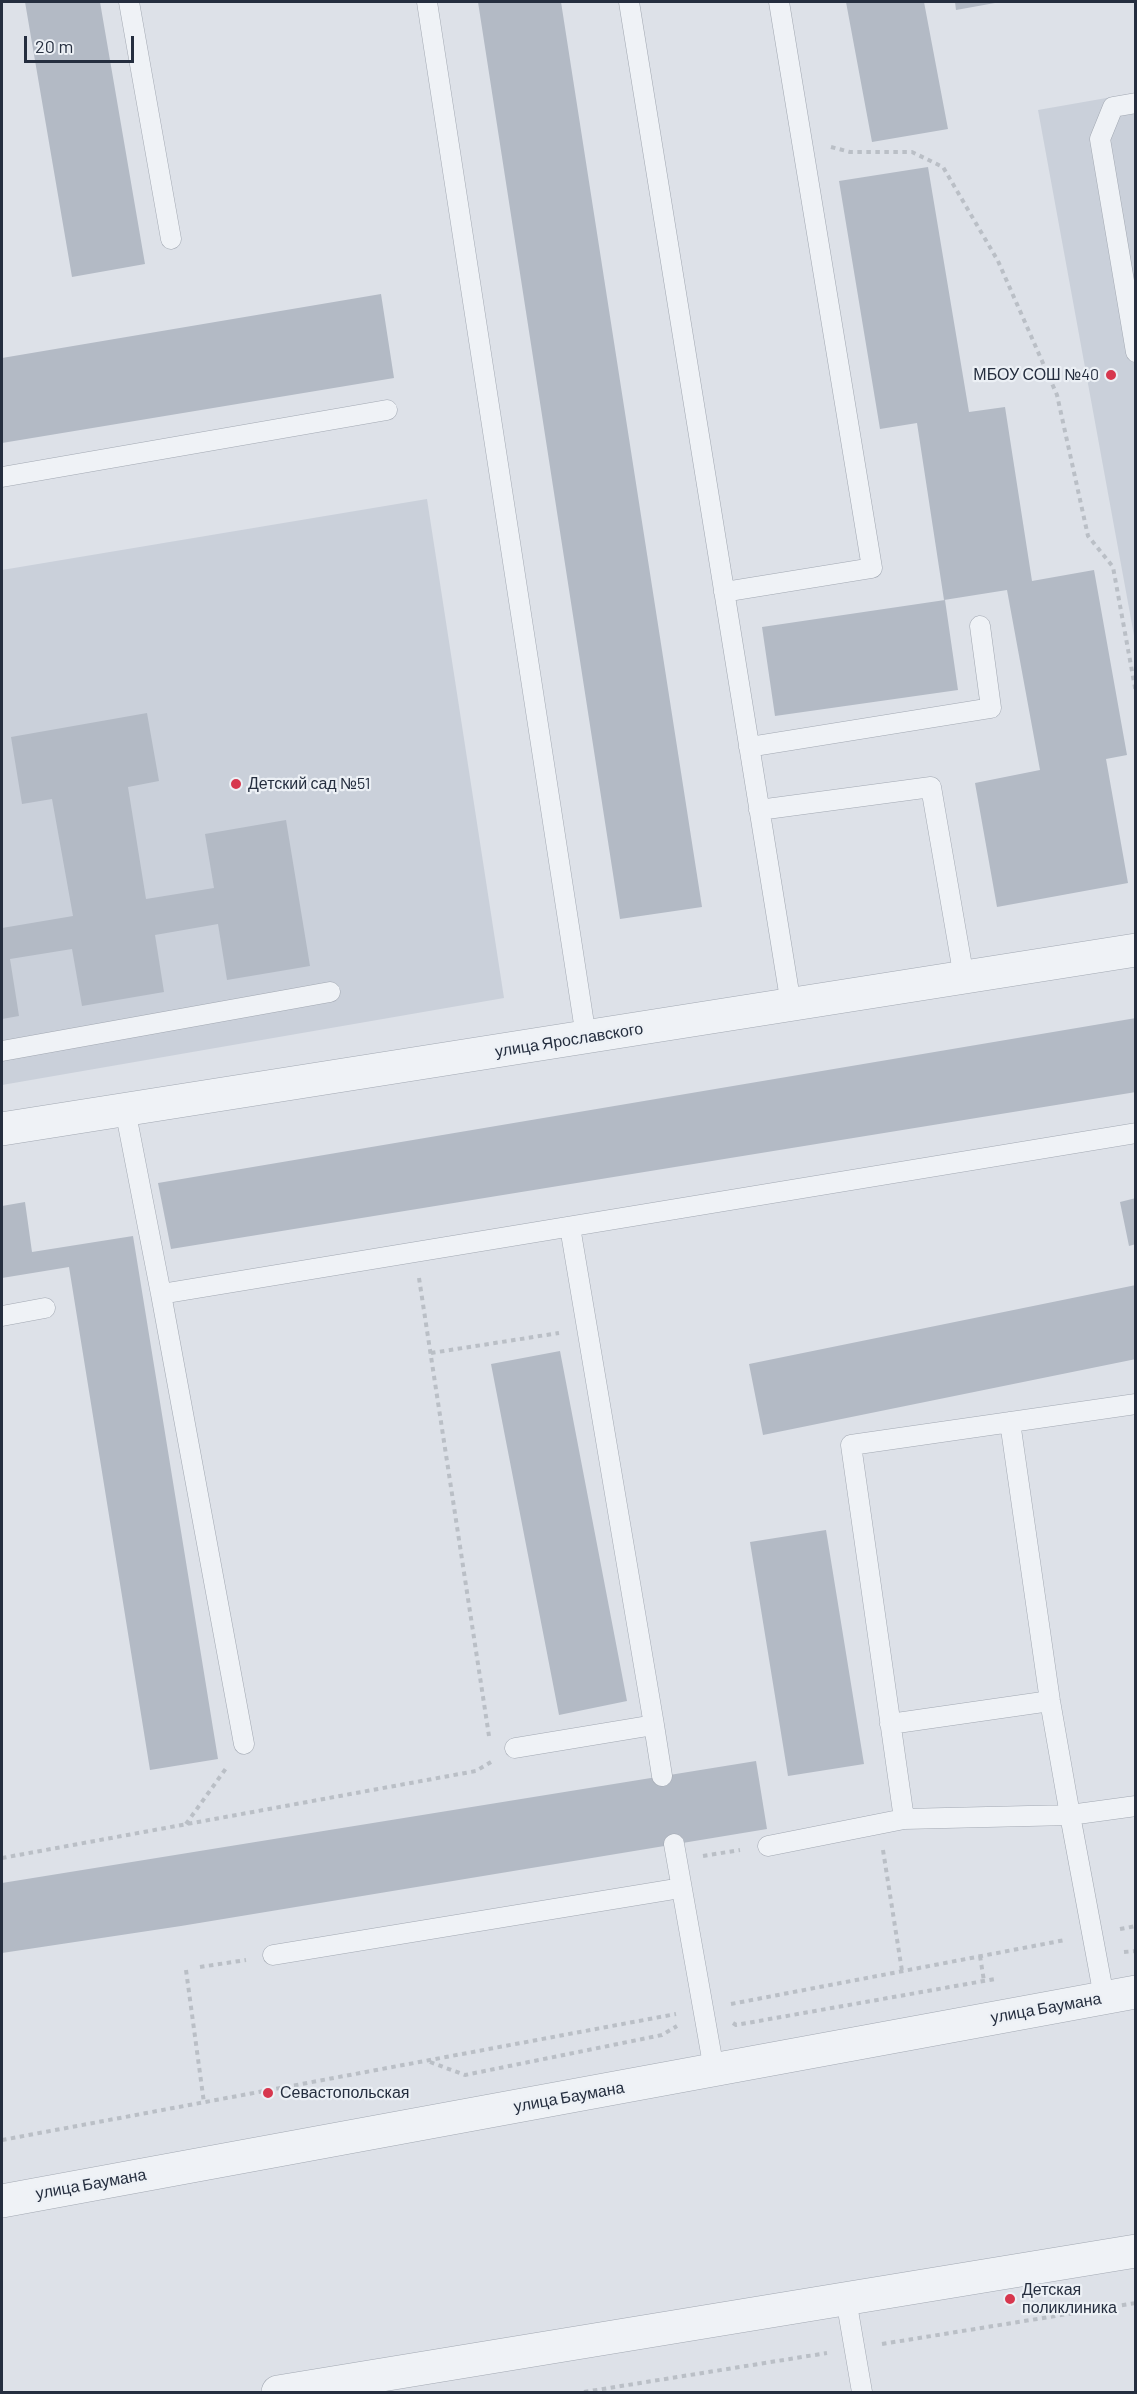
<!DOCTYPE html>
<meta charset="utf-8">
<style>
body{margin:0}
#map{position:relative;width:1137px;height:2394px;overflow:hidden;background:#dde1e8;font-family:Barlow,sans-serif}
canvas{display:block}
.frame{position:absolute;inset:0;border:3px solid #252e3f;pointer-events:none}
.scale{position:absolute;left:24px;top:36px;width:110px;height:27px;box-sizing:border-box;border:3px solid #252e3f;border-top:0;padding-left:8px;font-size:18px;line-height:21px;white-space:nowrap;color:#252e3f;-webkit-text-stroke:4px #ecf0f5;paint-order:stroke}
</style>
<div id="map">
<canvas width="1137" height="2394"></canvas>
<div class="frame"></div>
<div class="scale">20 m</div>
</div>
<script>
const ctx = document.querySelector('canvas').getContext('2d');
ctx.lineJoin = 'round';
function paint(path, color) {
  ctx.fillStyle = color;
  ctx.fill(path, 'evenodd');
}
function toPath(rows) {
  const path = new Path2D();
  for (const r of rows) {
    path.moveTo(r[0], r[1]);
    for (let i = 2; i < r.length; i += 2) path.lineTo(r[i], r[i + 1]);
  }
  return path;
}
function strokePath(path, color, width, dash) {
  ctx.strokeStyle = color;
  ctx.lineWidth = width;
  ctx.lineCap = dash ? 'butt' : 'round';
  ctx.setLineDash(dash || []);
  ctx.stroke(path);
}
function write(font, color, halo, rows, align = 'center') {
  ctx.font = font + ' Barlow,sans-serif';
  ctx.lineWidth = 4.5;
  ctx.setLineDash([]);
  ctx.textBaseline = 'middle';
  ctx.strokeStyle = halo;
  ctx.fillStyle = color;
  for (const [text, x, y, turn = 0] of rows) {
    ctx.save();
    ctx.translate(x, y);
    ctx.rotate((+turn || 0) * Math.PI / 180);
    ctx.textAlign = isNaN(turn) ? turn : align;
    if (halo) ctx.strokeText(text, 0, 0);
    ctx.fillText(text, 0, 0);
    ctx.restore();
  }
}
paint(toPath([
 [1135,93,1135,641,1038,110],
 [427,499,504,998,2,1085,2,570]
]), '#cad0da');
paint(toPath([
 [25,2,100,2,145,264,72,277],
 [478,2,561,2,702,907,620,919],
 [846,2,924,2,948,129,872,142],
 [955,2,995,2,995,3,956,10],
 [928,167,969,412,1005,407,1032,581,1094,570,1127,755,1106,759,1128,883,997,907,975,783,1040,770,1007,590,944,600,917,423,880,429,839,181],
 [381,294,394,378,2,443,2,358],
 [945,600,958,690,775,716,762,627],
 [147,713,159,781,128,787,146,899,214,888,205,834,286,820,310,966,227,980,218,924,155,935,164,992,82,1006,72,949,10,959,19,1016,2,1019,2,928,73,916,52,799,22,804,11,737],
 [1136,1018,1136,1092,171,1249,158,1183],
 [1136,1198,1136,1244,1129,1246,1120,1202],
 [25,1202,32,1252,133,1236,218,1759,150,1770,69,1267,2,1278,2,1206],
 [1136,1285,1136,1359,763,1435,749,1364],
 [560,1351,627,1701,559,1715,491,1364],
 [826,1530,864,1764,788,1776,750,1542],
 [756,1761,767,1829,181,1926,2,1953,2,1883]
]), '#b3bac5');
const service = toPath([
 [129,2,171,239],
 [427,2,586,1037],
 [629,2,791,1005],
 [1136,103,1113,107,1100,139,1136,352],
 [2,477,387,410],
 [724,592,872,568,779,2],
 [749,747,991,708,980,626],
 [759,810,931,787,964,978],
 [2,1051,330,992],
 [125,1109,161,1294,1136,1133],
 [161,1294,244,1744],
 [2,1316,45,1308],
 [890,1724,1050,1701],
 [654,1725,662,1776],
 [515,1748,654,1725,570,1227],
 [904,1819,851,1445,1136,1404],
 [674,1844,714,2070],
 [768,1846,904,1819,1070,1815,1050,1701,1010,1422],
 [273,1955,681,1888],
 [1104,1997,1070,1815,1136,1806],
 [846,2299,862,2392]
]);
const minor = toPath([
 [2,1129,1136,950],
 [2,2201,1136,1992],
 [278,2392,1136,2251]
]);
strokePath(service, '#a2a8b2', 21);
strokePath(minor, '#a2a8b2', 34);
strokePath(toPath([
 [831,147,850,152,912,152,943,167,998,261,1057,395,1088,536,1113,567,1136,693],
 [419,1278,489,1736],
 [431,1353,559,1333],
 [186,1824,227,1767],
 [883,1850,902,1971],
 [703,1856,740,1850],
 [2,1858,476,1771,491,1762],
 [1120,1929,1136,1926],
 [1124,1952,1136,1951],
 [980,1956,984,1981],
 [200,1967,246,1960],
 [186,1970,204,2103],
 [731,2004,1065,1940],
 [733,2023,736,2025,995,1979],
 [430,2062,465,2075,662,2035,677,2026],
 [2,2140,676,2014],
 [882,2344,1136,2303],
 [584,2392,827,2353]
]), '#babfc6', 4, [4.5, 4.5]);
strokePath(service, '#eff2f6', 20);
strokePath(minor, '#eff2f6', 33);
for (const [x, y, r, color] of [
 [1111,375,6,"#d7374e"],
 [236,784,6,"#d7374e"],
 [268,2093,6,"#d7374e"],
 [1010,2299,6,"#d7374e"]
]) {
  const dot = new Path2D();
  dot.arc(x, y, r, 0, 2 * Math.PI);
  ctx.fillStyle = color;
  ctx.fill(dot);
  strokePath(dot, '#ecf0f5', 2);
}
write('16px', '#252e3f', '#ecf0f5', [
 ["МБОУ СОШ №40",1099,375,"right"],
 ["Детский сад №51",248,784],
 ["Севастопольская",280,2093],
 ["Детская",1022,2290],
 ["поликлиника",1022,2308]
], 'left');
write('16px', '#252e3f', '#ecf0f5', [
 ["улица Ярославского",569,1040,-9],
 ["улица Баумана",1046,2008,-10],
 ["улица Баумана",569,2097,-10],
 ["улица Баумана",91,2184,-10]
]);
</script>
